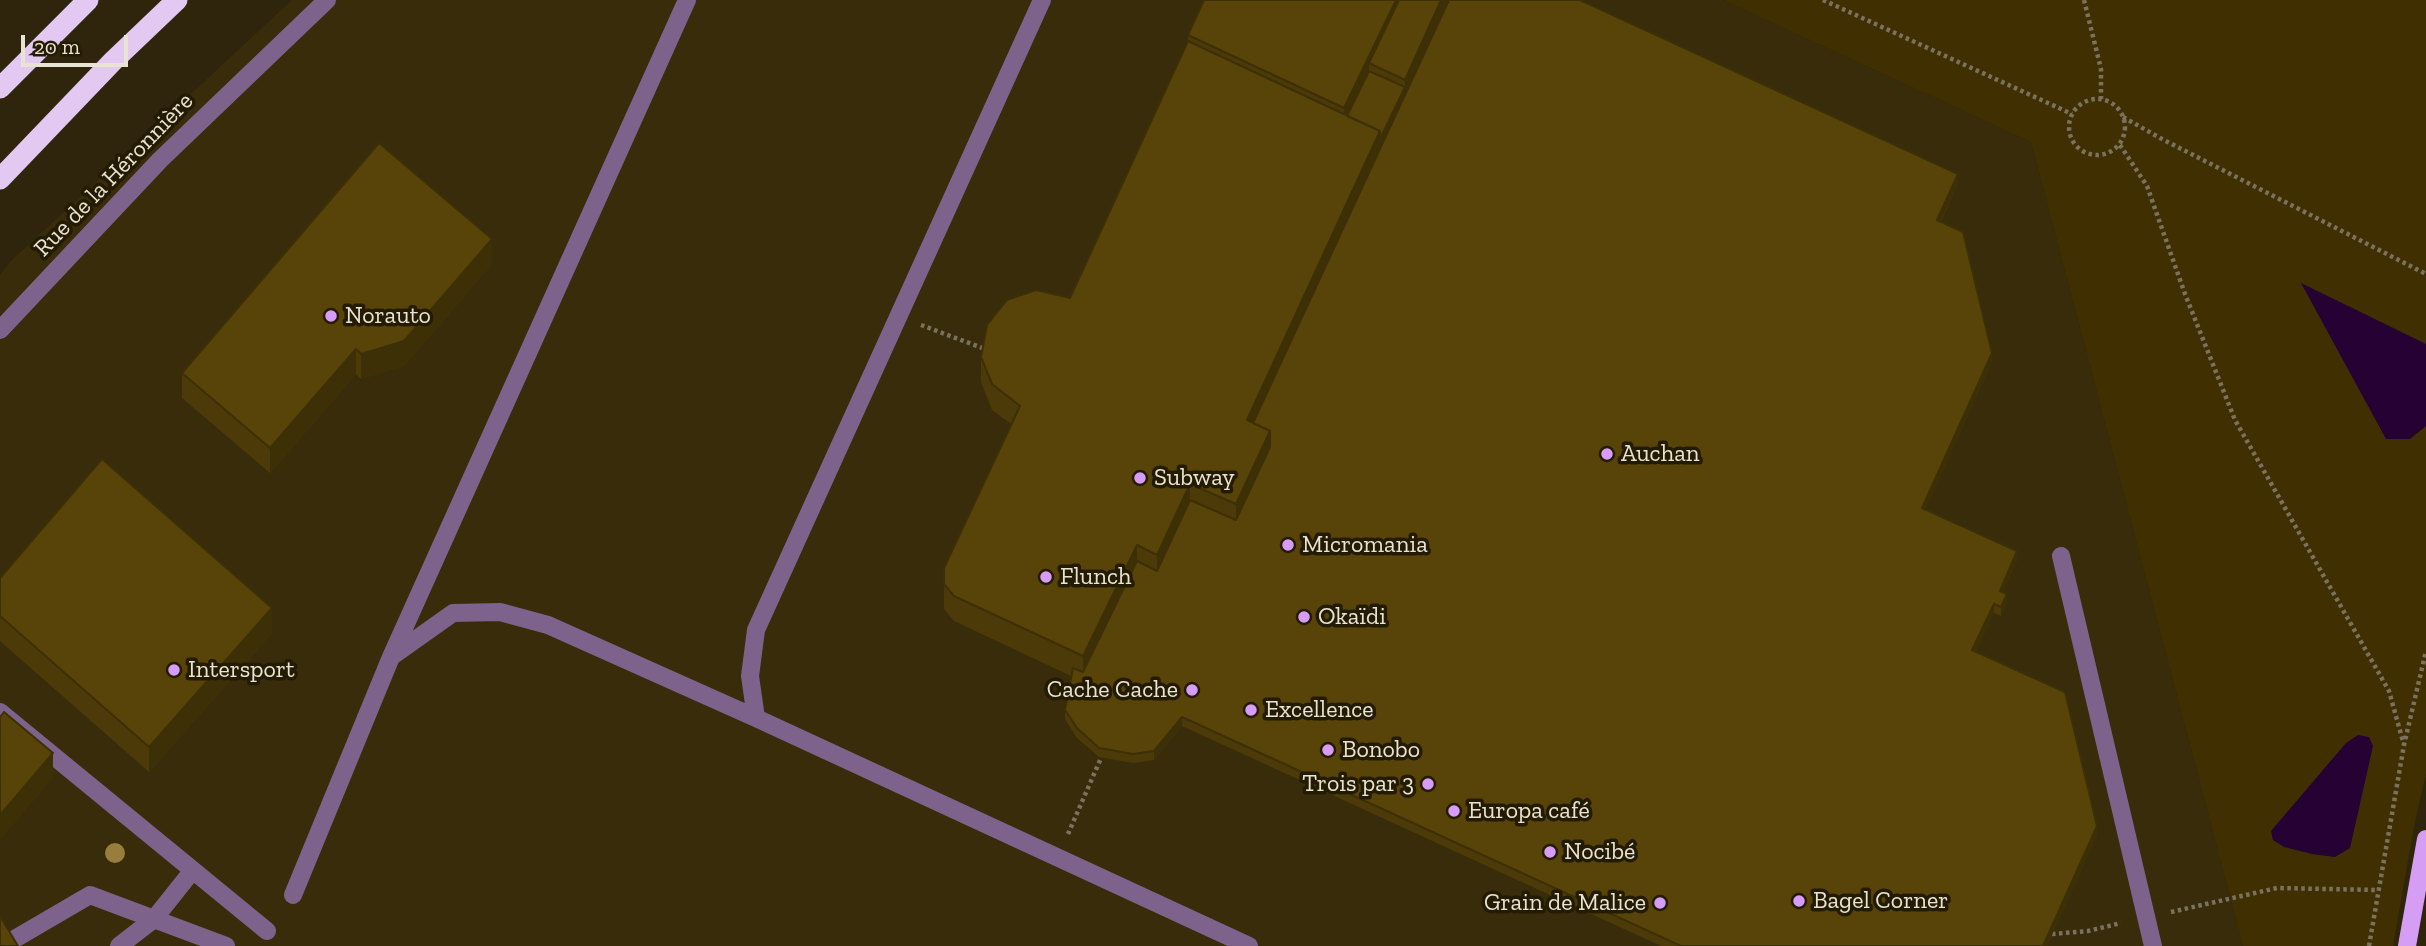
<!DOCTYPE html>
<meta charset="utf-8">
<style>
body{margin:0}
#map{position:relative;width:2426px;height:946px;overflow:hidden;background:#2e250c;font-family:"Zilla Slab",serif}
canvas{display:block}
.scale{position:absolute;left:21px;top:35px;width:107px;height:32px;box-sizing:border-box;border:4px solid #e9e3d4;border-top:0;padding-left:9px;font-size:21px;line-height:24px;white-space:nowrap;color:#e9e3d4;-webkit-text-stroke:5px #241b03;paint-order:stroke}
</style>
<div id="map">
<canvas width="2426" height="946"></canvas>
<div class="scale">20 m</div>
</div>
<script>
const ctx = document.querySelector('canvas').getContext('2d');
ctx.lineJoin = 'round';
function paint(path, color) {
  ctx.fillStyle = color;
  ctx.fill(path, 'evenodd');
}
function toPath(rows) {
  const path = new Path2D();
  for (const r of rows) {
    if (r.length === 3) {
      path.moveTo(r[0] + r[2], r[1]);
      path.arc(r[0], r[1], r[2], 0, 2 * Math.PI);
      continue;
    }
    path.moveTo(r[0], r[1]);
    for (let i = 2; i < r.length; i += 2) path.lineTo(r[i], r[i + 1]);
  }
  return path;
}
function strokePath(path, color, width, dash) {
  ctx.strokeStyle = color;
  ctx.lineWidth = width;
  ctx.lineCap = dash ? 'butt' : 'round';
  ctx.setLineDash(dash || []);
  ctx.stroke(path);
}
function write(font, color, halo, rows, align = 'center') {
  ctx.font = font + ' "Zilla Slab",serif';
  ctx.lineWidth = 7;
  ctx.setLineDash([]);
  ctx.textBaseline = 'middle';
  ctx.strokeStyle = halo;
  ctx.fillStyle = color;
  for (const [text, x, y, turn = 0] of rows) {
    ctx.save();
    ctx.translate(x, y);
    ctx.rotate((+turn || 0) * Math.PI / 180);
    ctx.textAlign = isNaN(turn) ? turn : align;
    if (halo) ctx.strokeText(text, 0, 0);
    ctx.fillText(text, 0, 0);
    ctx.restore();
  }
}
paint(toPath([
 [292,0,1723,0,2031,142,2243,946,0,946,0,275,12,260]
]), '#382c0b');
paint(toPath([
 [1723,0,2426,0,2426,774,2415,821,2393,946,2243,946,2031,142]
]), '#403001');
paint(toPath([
 [2301,283,2426,344,2426,426,2410,439,2386,439],
 [2358,735,2369,737,2373,746,2350,848,2335,857,2312,854,2284,847,2273,840,2271,831,2346,743]
]), '#250134');
strokePath(toPath([
 [1823,0,2072,114],
 [2084,0,2101,69,2101,99],
 [2097,127,28],
 [2123,117,2160,138,2426,274],
 [2120,145,2147,186,2185,294,2235,420,2389,691,2404,745],
 [921,325,985,349],
 [1068,834,1101,758],
 [2171,912,2277,888,2377,890],
 [2052,934,2088,931,2121,923],
 [2369,946,2404,745,2426,651]
]), '#7a725e', 4.5, [3.5, 3.5]);
strokePath(toPath([
 [0,330,160,160,327,0],
 [2061,556,2153,946],
 [391,657,453,613,500,612,548,625,756,718,1249,946],
 [0,712,267,931],
 [756,718,750,676,756,630,1042,0],
 [293,895,391,657,687,0],
 [6,944,90,895,154,919,193,870],
 [119,946,154,919,226,946]
]), '#7d628c', 18);
strokePath(toPath([
 [2407,946,2426,839]
]), '#d59ef4', 18);
strokePath(toPath([
 [0,88,88,0],
 [0,179,113,61,177,0]
]), '#e3c9f2', 21);
ctx.fillStyle = '#987e3c';
for (const [x, y] of [
 [115,853]
]) {
  ctx.beginPath();
  ctx.arc(x, y, 10, 0, 2 * Math.PI);
  ctx.fill();
}
paint(toPath([
 [1204,0,1958,183,1941,222,1992,362,1925,510,2017,560,2003,592,2007,603,2001,616,1994,613,1976,651,2097,835,2047,946,1661,946,1182,726,1154,760,1133,763,1099,757,1077,738,1065,719,1065,710,1071,676,954,621,944,609,944,568,1011,424,992,410,981,382,981,357,1070,298,1188,41,1188,35],
 [492,264,404,366,361,379,356,374,270,473,182,398,182,373],
 [0,578,272,633,149,772,0,641]
]), '#4c3a08');
paint(toPath([
 [1396,0,1411,0,1369,63,1369,88,1344,140,1344,108],
 [1441,0,1453,0,1247,436,1247,420,1380,131,1405,87,1405,80],
 [1958,174,1958,183,1937,229,1937,220],
 [492,239,492,264,404,366,361,379,361,354],
 [356,349,356,374,270,473,270,448],
 [1992,353,1992,362,1922,517,1922,508],
 [1270,431,1270,456,1236,530,1236,504],
 [1190,484,1190,509,1157,580,1157,555],
 [1137,545,1137,570,1083,681,1083,656],
 [2017,551,2017,560,2000,600,2000,591],
 [2007,594,2007,603,2001,616,2001,607],
 [1994,604,1994,613,1972,659,1972,650],
 [272,608,272,633,149,772,149,747],
 [1182,717,1182,726,1154,760,1154,751],
 [53,753,53,778,0,840,0,815],
 [2097,826,2097,835,2047,946,2043,946]
]), '#3e3006');
const building = toPath([
 [1204,0,1396,0,1344,108,1188,35,1204,0],
 [1399,0,1441,0,1405,80,1369,63,1399,0],
 [1449,0,1580,0,1958,174,1937,220,1963,232,1992,353,1922,508,2017,551,2000,591,2007,594,2001,607,1994,604,1972,650,2065,692,2097,826,2043,946,1681,946,1182,717,1154,751,1133,754,1099,748,1077,728,1065,710,1073,668,1083,672,1137,561,1157,571,1190,500,1236,520,1270,447,1270,431,1253,423,1449,0],
 [1188,41,1380,131,1247,420,1270,431,1236,504,1190,484,1157,555,1137,545,1083,656,954,596,944,584,944,568,1020,406,992,384,981,357,987,325,1007,300,1036,290,1070,298,1188,41],
 [1369,71,1405,87,1380,139,1380,131,1347,116,1369,71],
 [379,143,492,239,404,341,361,354,356,349,270,448,182,373,379,143],
 [102,459,272,608,149,747,0,616,0,578,102,459],
 [4,712,53,753,0,815,0,717,4,712],
 [0,916,18,946,0,946,0,916]
]);
paint(building, '#584409');
strokePath(building, '#3e3006', 2);
for (const [x, y, r, color] of [
 [331,316,7,"#d79bf9"],
 [1607,454,7,"#d79bf9"],
 [1140,478,7,"#d79bf9"],
 [1288,545,7,"#d79bf9"],
 [1046,577,7,"#d79bf9"],
 [1304,617,7,"#d79bf9"],
 [174,670,7,"#d79bf9"],
 [1192,690,7,"#d79bf9"],
 [1251,710,7,"#d79bf9"],
 [1328,750,7,"#d79bf9"],
 [1428,784,7,"#d79bf9"],
 [1454,811,7,"#d79bf9"],
 [1550,852,7,"#d79bf9"],
 [1799,901,7,"#d79bf9"],
 [1660,903,7,"#d79bf9"]
]) {
  const dot = new Path2D();
  dot.arc(x, y, r, 0, 2 * Math.PI);
  ctx.fillStyle = color;
  ctx.fill(dot);
  strokePath(dot, '#241b03', 2.5);
}
write('24px', '#e9e3d4', '#241b03', [
 ["Rue de la Héronnière",114,175,-46]
]);
write('24px', '#e9e3d4', '#241b03', [
 ["Norauto",345,316],
 ["Auchan",1621,454],
 ["Subway",1154,478],
 ["Micromania",1302,545],
 ["Flunch",1060,577],
 ["Okaïdi",1318,617],
 ["Intersport",188,670],
 ["Cache Cache",1178,690,"right"],
 ["Excellence",1265,710],
 ["Bonobo",1342,750],
 ["Trois par 3",1414,784,"right"],
 ["Europa café",1468,811],
 ["Nocibé",1564,852],
 ["Bagel Corner",1813,901],
 ["Grain de Malice",1646,903,"right"]
], 'left');
</script>
